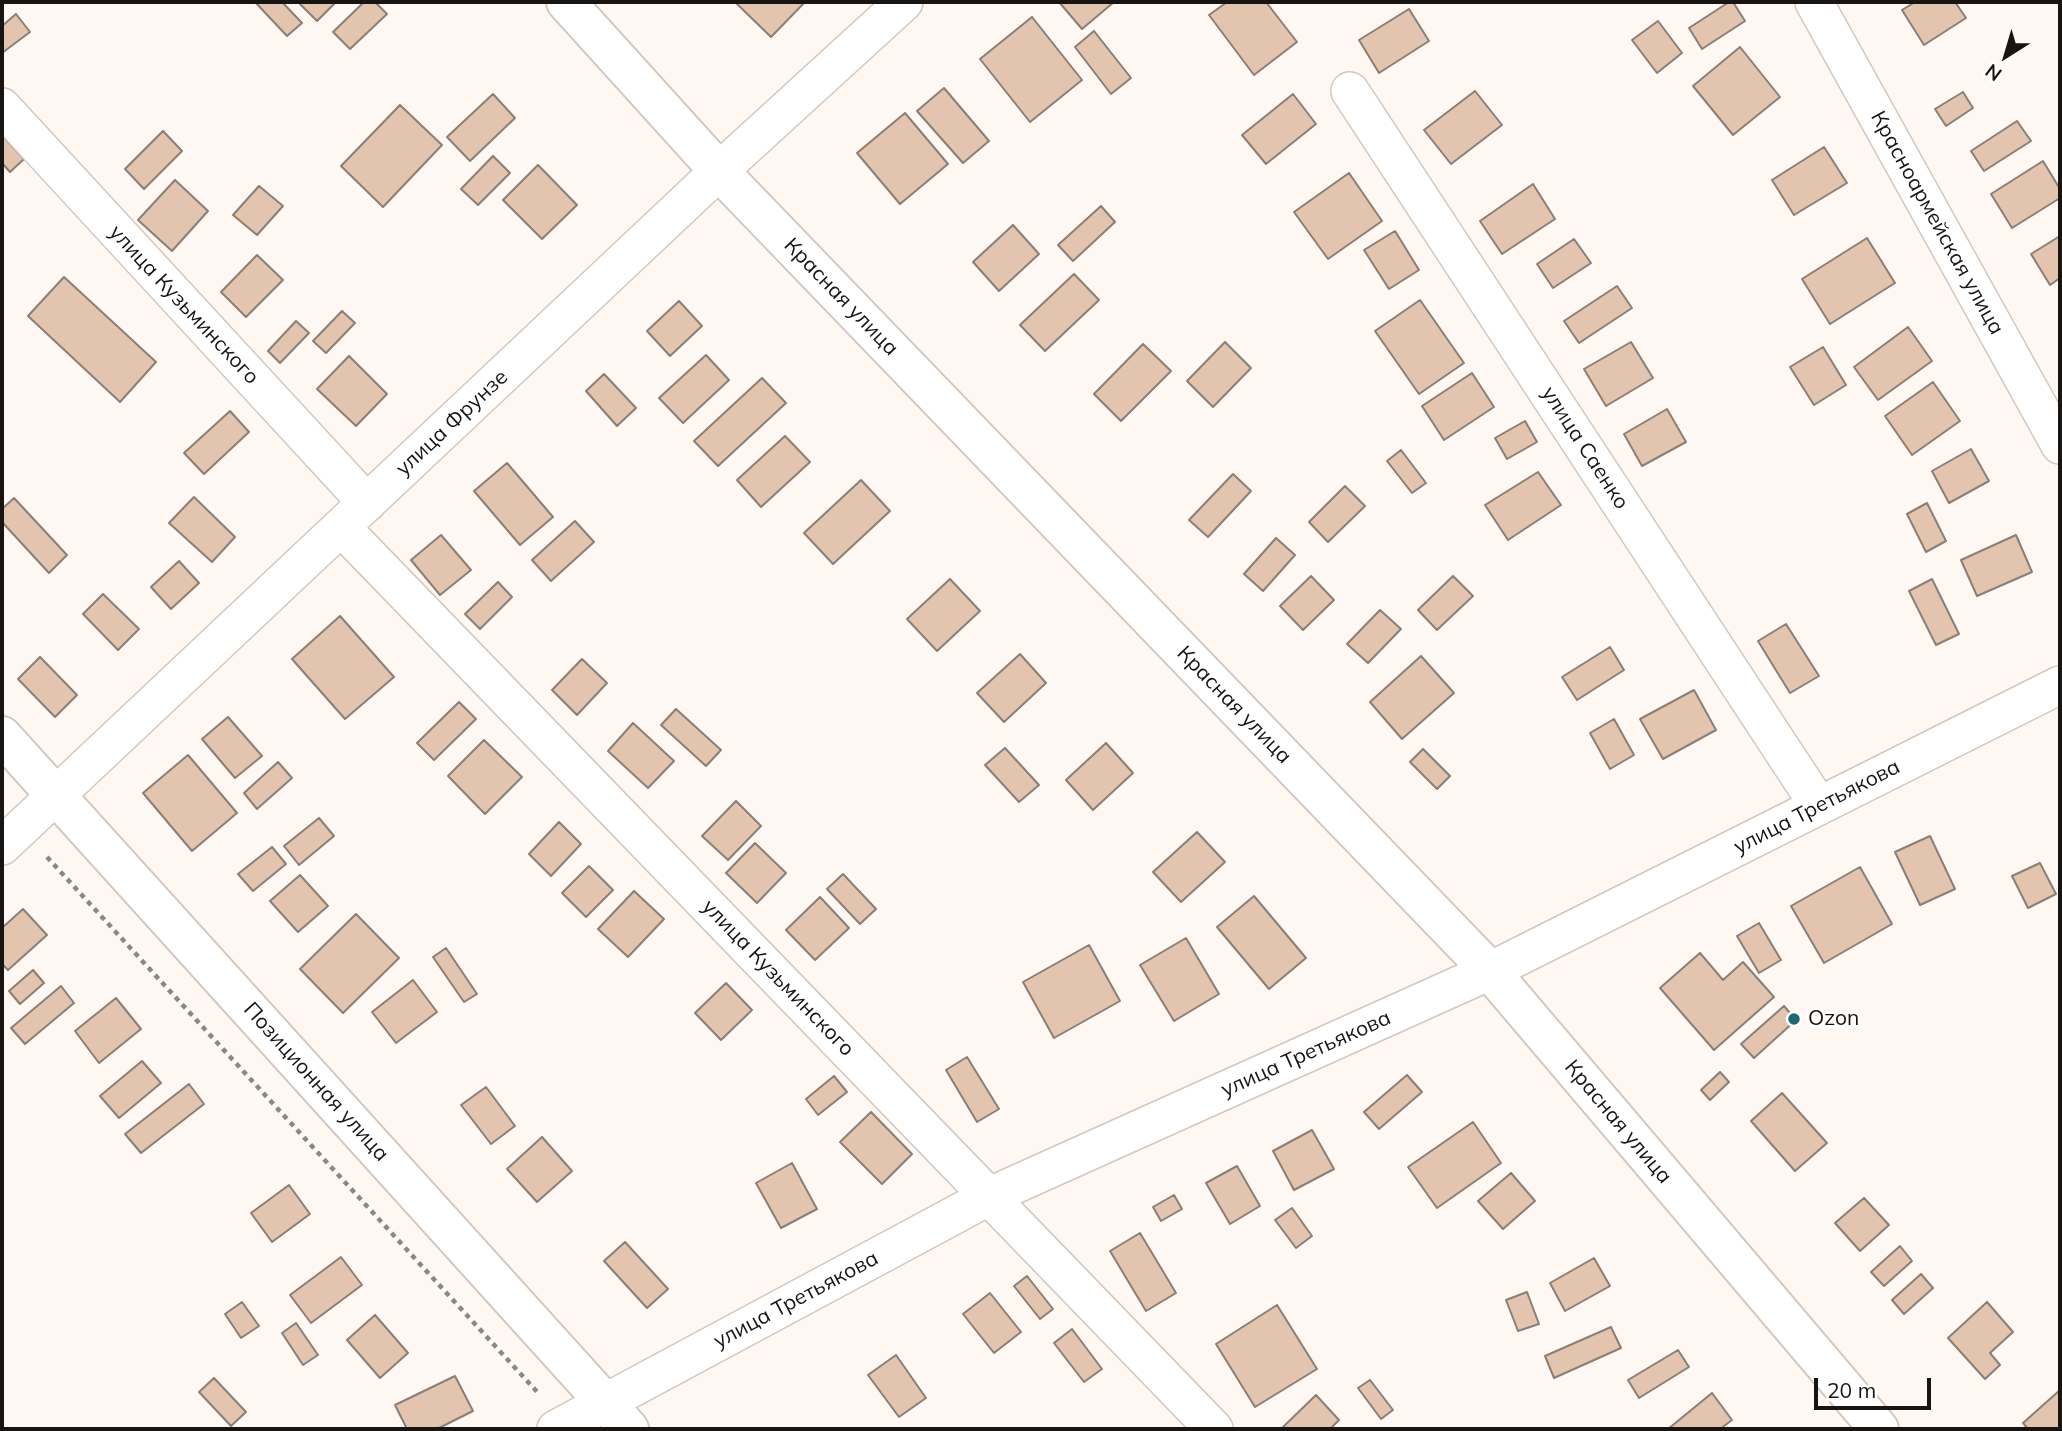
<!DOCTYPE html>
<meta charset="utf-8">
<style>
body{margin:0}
#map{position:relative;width:2062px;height:1431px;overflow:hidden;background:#fff7f1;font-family:Mulish,sans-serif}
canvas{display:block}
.frame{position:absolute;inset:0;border:4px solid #181411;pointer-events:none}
.north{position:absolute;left:1971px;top:21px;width:70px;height:70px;-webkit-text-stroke:5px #fff;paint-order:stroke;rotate:217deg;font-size:19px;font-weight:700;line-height:28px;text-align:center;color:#181411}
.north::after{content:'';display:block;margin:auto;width:24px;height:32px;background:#181411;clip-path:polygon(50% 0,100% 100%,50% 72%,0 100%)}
.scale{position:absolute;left:1814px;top:1378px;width:117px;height:32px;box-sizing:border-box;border:4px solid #181411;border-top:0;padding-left:9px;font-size:21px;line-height:24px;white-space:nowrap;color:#181411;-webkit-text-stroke:5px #fff;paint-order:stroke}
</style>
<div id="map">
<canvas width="2062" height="1431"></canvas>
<div class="frame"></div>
<div class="north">N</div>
<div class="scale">20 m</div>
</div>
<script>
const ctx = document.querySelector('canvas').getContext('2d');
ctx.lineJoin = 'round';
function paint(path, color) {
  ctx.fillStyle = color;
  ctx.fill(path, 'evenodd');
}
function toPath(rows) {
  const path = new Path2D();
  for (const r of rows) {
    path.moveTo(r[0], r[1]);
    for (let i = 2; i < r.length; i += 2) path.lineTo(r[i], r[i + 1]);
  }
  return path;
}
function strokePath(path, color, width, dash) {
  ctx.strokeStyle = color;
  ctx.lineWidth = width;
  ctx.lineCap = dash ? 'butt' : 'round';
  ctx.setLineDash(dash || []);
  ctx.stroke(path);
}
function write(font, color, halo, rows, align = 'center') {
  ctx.font = font + ' Mulish,sans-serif';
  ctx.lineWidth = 6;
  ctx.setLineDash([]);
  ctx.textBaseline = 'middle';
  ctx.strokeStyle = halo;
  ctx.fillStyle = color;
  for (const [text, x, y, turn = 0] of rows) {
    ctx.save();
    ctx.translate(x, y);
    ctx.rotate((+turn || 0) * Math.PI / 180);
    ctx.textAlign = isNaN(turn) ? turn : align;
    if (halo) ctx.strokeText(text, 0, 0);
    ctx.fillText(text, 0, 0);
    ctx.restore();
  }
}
const building = toPath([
 [255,2,282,2,302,23,287,36,255,2],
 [298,2,336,2,317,21,298,2],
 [364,2,375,2,387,14,350,49,333,32,364,2],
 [735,2,805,2,771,37,735,2],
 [1059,2,1114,2,1082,29,1059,2],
 [1227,2,1266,2,1297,42,1254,75,1209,15,1227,2],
 [1729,2,1733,2,1745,21,1702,49,1689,28,1729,2],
 [1915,2,1955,2,1966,18,1924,45,1902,10,1915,2],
 [1409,9,1429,41,1379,73,1359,40,1409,9],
 [16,14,30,32,2,53,2,26,16,14],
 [1032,17,1082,80,1030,122,980,59,1032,17],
 [1658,21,1682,53,1657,73,1632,40,1658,21],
 [1094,31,1131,78,1111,94,1075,47,1094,31],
 [1740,47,1780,97,1733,135,1693,86,1740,47],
 [944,88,989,141,963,163,917,111,944,88],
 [1475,91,1502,125,1451,164,1424,130,1475,91],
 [1963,92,1973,108,1946,126,1935,109,1963,92],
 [493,94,515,118,470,161,447,137,493,94],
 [1293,94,1316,124,1266,164,1242,135,1293,94],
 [400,105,442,145,383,207,341,166,400,105],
 [905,113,948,164,900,204,857,153,905,113],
 [2017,121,2031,141,1984,171,1971,151,2017,121],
 [163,131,182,151,144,189,125,169,163,131],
 [2,135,24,159,10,172,2,163,2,135],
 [1824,147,1847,183,1794,215,1772,180,1824,147],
 [493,156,510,173,478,205,461,189,493,156],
 [2043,161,2060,189,2060,198,2012,228,1991,194,2043,161],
 [538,165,577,205,542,239,503,200,538,165],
 [1349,173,1382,221,1328,259,1294,212,1349,173],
 [175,180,208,211,172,251,138,220,175,180],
 [1533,184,1555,219,1502,254,1480,221,1533,184],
 [259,186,283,206,257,235,233,215,259,186],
 [1101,206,1115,222,1073,261,1058,245,1101,206],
 [1013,225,1039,254,999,291,973,262,1013,225],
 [1395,231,1419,270,1389,289,1364,250,1395,231],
 [2060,236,2060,278,2050,285,2031,254,2060,236],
 [1867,238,1895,283,1830,324,1802,279,1867,238],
 [1574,239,1591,263,1553,288,1537,264,1574,239],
 [257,255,283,280,246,317,221,292,257,255],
 [1074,274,1099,300,1045,351,1020,325,1074,274],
 [64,277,156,362,120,402,28,316,64,277],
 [1617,286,1632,308,1579,343,1564,321,1617,286],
 [1420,300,1464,363,1419,394,1375,331,1420,300],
 [679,301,702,326,670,356,647,331,679,301],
 [342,311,355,323,326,353,313,341,342,311],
 [296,321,309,333,280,363,268,351,296,321],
 [1908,327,1932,361,1878,400,1854,367,1908,327],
 [1225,342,1251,368,1213,407,1187,381,1225,342],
 [1631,342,1653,378,1606,406,1584,369,1631,342],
 [1143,344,1171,371,1121,421,1094,394,1143,344],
 [1823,347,1846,385,1814,405,1790,367,1823,347],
 [706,355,729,380,683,423,659,398,706,355],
 [349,356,387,394,356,426,317,389,349,356],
 [1472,373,1494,407,1444,440,1422,406,1472,373],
 [604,374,636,408,617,426,586,391,604,374],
 [762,378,786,403,718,466,694,441,762,378],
 [1933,382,1960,421,1912,455,1885,416,1933,382],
 [1667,409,1686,442,1642,466,1624,434,1667,409],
 [230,411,249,432,204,474,184,453,230,411],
 [1525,421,1537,442,1507,459,1495,438,1525,421],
 [785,436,810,462,761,507,737,480,785,436],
 [1971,449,1989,481,1949,503,1932,471,1971,449],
 [1401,450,1426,483,1412,493,1387,461,1401,450],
 [507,463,553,517,520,545,474,491,507,463],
 [1538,472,1561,505,1508,540,1485,505,1538,472],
 [1233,474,1251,491,1208,537,1189,520,1233,474],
 [861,480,890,511,833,564,804,533,861,480],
 [1345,486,1365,506,1328,542,1309,522,1345,486],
 [194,497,235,537,212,562,169,523,194,497],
 [14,498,67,555,49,573,2,522,2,509,14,498],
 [1927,503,1946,541,1926,552,1907,514,1927,503],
 [575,521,594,542,551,581,532,560,575,521],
 [441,535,471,570,440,595,411,560,441,535],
 [2016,535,2032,572,1977,596,1961,560,2016,535],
 [1276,538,1295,555,1263,591,1244,574,1276,538],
 [179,561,199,583,171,609,151,587,179,561],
 [1311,576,1334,600,1303,630,1280,606,1311,576],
 [1453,576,1473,596,1437,630,1418,610,1453,576],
 [950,579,980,611,937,651,907,619,950,579],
 [1932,579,1959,634,1936,645,1909,591,1932,579],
 [498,582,512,597,480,629,465,614,498,582],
 [103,594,139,629,118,650,83,614,103,594],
 [1380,610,1401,629,1368,663,1347,644,1380,610],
 [340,616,394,677,345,719,292,659,340,616],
 [1786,624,1819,676,1790,693,1758,641,1786,624],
 [1610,647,1624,670,1577,700,1562,677,1610,647],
 [1020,654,1046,683,1004,722,977,693,1020,654],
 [1421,656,1454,693,1402,739,1370,702,1421,656],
 [40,657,77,695,55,717,18,679,40,657],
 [582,659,607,683,577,715,552,690,582,659],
 [1694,690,1716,730,1663,759,1640,719,1694,690],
 [459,702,476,719,434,760,417,743,459,702],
 [676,709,721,750,706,766,661,725,676,709],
 [228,717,262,756,235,778,202,739,228,717],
 [1614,719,1634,755,1610,769,1590,733,1614,719],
 [633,723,674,761,648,788,608,751,633,723],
 [484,740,522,777,485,814,448,776,484,740],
 [1106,743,1133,773,1093,810,1066,780,1106,743],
 [1005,748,1039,785,1019,802,985,765,1005,748],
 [1423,749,1450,776,1437,789,1410,762,1423,749],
 [188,755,237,813,192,851,143,793,188,755],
 [278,762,292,778,257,809,244,793,278,762],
 [736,801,761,826,728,860,702,836,736,801],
 [319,818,334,836,299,865,284,846,319,818],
 [559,822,581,844,551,876,529,854,559,822],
 [1197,832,1225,862,1181,902,1153,872,1197,832],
 [1930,836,1955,889,1920,905,1895,852,1930,836],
 [755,843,786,873,757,903,726,873,755,843],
 [272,847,286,864,253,891,238,874,272,847],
 [2040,863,2056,894,2028,908,2012,876,2040,863],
 [589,866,613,890,586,917,562,893,589,866],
 [1860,867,1892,924,1824,963,1791,906,1860,867],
 [843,874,876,909,860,924,827,889,843,874],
 [300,875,328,906,298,932,270,901,300,875],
 [634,891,664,919,628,957,598,929,634,891],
 [1254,896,1306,958,1269,989,1217,927,1254,896],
 [820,897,849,928,815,960,786,930,820,897],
 [23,909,47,935,8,970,2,964,2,928,23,909],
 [356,914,399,958,343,1013,300,969,356,914],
 [1759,923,1781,960,1759,973,1737,936,1759,923],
 [1186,938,1219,994,1174,1021,1140,965,1186,938],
 [1089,945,1120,1001,1054,1038,1023,982,1089,945],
 [446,948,477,994,464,1002,433,957,446,948],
 [1700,953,1723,980,1743,962,1774,997,1714,1050,1660,988,1700,953],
 [33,970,44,983,20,1004,9,991,33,970],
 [413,980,437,1012,396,1043,372,1012,413,980],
 [726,983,752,1010,721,1040,695,1013,726,983],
 [61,986,74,1003,25,1044,11,1028,61,986],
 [116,998,141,1029,99,1063,75,1031,116,998],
 [1784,1006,1796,1020,1754,1058,1741,1044,1784,1006],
 [967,1057,999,1109,977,1122,946,1070,967,1057],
 [142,1061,161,1083,119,1118,100,1096,142,1061],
 [1720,1072,1729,1082,1710,1100,1701,1090,1720,1072],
 [1407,1075,1422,1092,1379,1129,1364,1112,1407,1075],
 [834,1076,847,1092,818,1115,806,1099,834,1076],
 [189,1084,204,1104,141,1153,125,1134,189,1084],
 [486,1087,515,1126,491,1144,461,1105,486,1087],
 [1782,1093,1827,1143,1795,1171,1751,1121,1782,1093],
 [871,1112,912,1154,882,1184,840,1142,871,1112],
 [1473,1122,1501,1163,1437,1208,1408,1167,1473,1122],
 [1312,1130,1334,1169,1294,1190,1273,1151,1312,1130],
 [542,1137,572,1171,537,1202,507,1169,542,1137],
 [792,1163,817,1209,781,1228,756,1183,792,1163],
 [1237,1166,1260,1206,1230,1224,1206,1183,1237,1166],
 [1511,1173,1535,1201,1503,1229,1478,1201,1511,1173],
 [289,1185,310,1214,272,1242,251,1213,289,1185],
 [1174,1195,1182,1209,1161,1221,1153,1207,1174,1195],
 [1864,1198,1889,1225,1860,1251,1835,1223,1864,1198],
 [1292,1208,1312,1236,1296,1248,1275,1220,1292,1208],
 [1140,1233,1176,1293,1146,1311,1110,1251,1140,1233],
 [625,1242,668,1289,647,1308,604,1261,625,1242],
 [1900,1246,1912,1261,1884,1286,1871,1272,1900,1246],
 [341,1257,362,1285,311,1323,290,1295,341,1257],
 [1594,1258,1610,1286,1565,1311,1550,1283,1594,1258],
 [1921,1274,1933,1288,1904,1314,1892,1300,1921,1274],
 [1027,1276,1053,1309,1040,1319,1014,1286,1027,1276],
 [1527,1292,1539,1324,1518,1331,1506,1300,1527,1292],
 [990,1293,1021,1332,994,1353,963,1314,990,1293],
 [242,1302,259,1326,241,1338,225,1314,242,1302],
 [1987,1302,2013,1332,1990,1353,2000,1365,1985,1379,1948,1338,1987,1302],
 [1277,1305,1317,1369,1255,1407,1216,1344,1277,1305],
 [375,1315,408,1353,380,1378,347,1340,375,1315],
 [296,1323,318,1355,303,1365,282,1333,296,1323],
 [1611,1327,1621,1348,1554,1378,1545,1356,1611,1327],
 [1072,1329,1102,1369,1084,1382,1054,1343,1072,1329],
 [1678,1350,1689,1367,1639,1398,1628,1380,1678,1350],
 [896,1355,926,1398,899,1417,868,1375,896,1355],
 [455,1376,473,1411,437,1429,407,1429,395,1405,455,1376],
 [214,1378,246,1412,231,1426,199,1392,214,1378],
 [1370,1380,1393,1410,1381,1419,1358,1388,1370,1380],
 [2060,1390,2060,1429,2028,1429,2023,1423,2060,1390],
 [1712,1393,1732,1420,1720,1429,1668,1429,1712,1393],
 [1316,1395,1339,1420,1330,1429,1281,1429,1316,1395]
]);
paint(building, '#e3c5af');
strokePath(building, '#8a7f76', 2);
const minor = toPath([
 [1814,2,2060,445],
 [1350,91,1819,806],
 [2,107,367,503],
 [341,527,1214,1429],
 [2,846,719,171,904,2],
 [556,1429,990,1196,1490,971,2060,685]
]);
const tertiary = toPath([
 [2,736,629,1429]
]);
const secondary = toPath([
 [566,2,719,171,1490,971,1879,1429]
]);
strokePath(minor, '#d4c7be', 40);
strokePath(tertiary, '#d4c7be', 42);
strokePath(secondary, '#d4c7be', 42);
strokePath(toPath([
 [47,857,540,1395]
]), '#8d8782', 4.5, [5, 5]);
strokePath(minor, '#fff', 37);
strokePath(tertiary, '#fff', 38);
strokePath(secondary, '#fff', 38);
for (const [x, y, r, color] of [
 [1794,1019,7,"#1d6772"]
]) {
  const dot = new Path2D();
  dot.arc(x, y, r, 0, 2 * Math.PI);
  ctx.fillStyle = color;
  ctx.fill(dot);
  strokePath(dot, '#fff', 2.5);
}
write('21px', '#181411', '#fff', [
 ["Красноармейская улица",1937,223,61],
 ["Красная улица",841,297,46],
 ["улица Кузьминского",184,305,47],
 ["улица Фрунзе",452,423,-43],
 ["улица Саенко",1585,448,57],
 ["Красная улица",1234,705,46],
 ["улица Третьякова",1817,807,-27],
 ["улица Кузьминского",778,978,46],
 ["улица Третьякова",1306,1054,-24],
 ["Позиционная улица",316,1082,48],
 ["Красная улица",1618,1122,50],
 ["улица Третьякова",796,1300,-28]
]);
write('21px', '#181411', '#fff', [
 ["Ozon",1808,1019]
], 'left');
</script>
